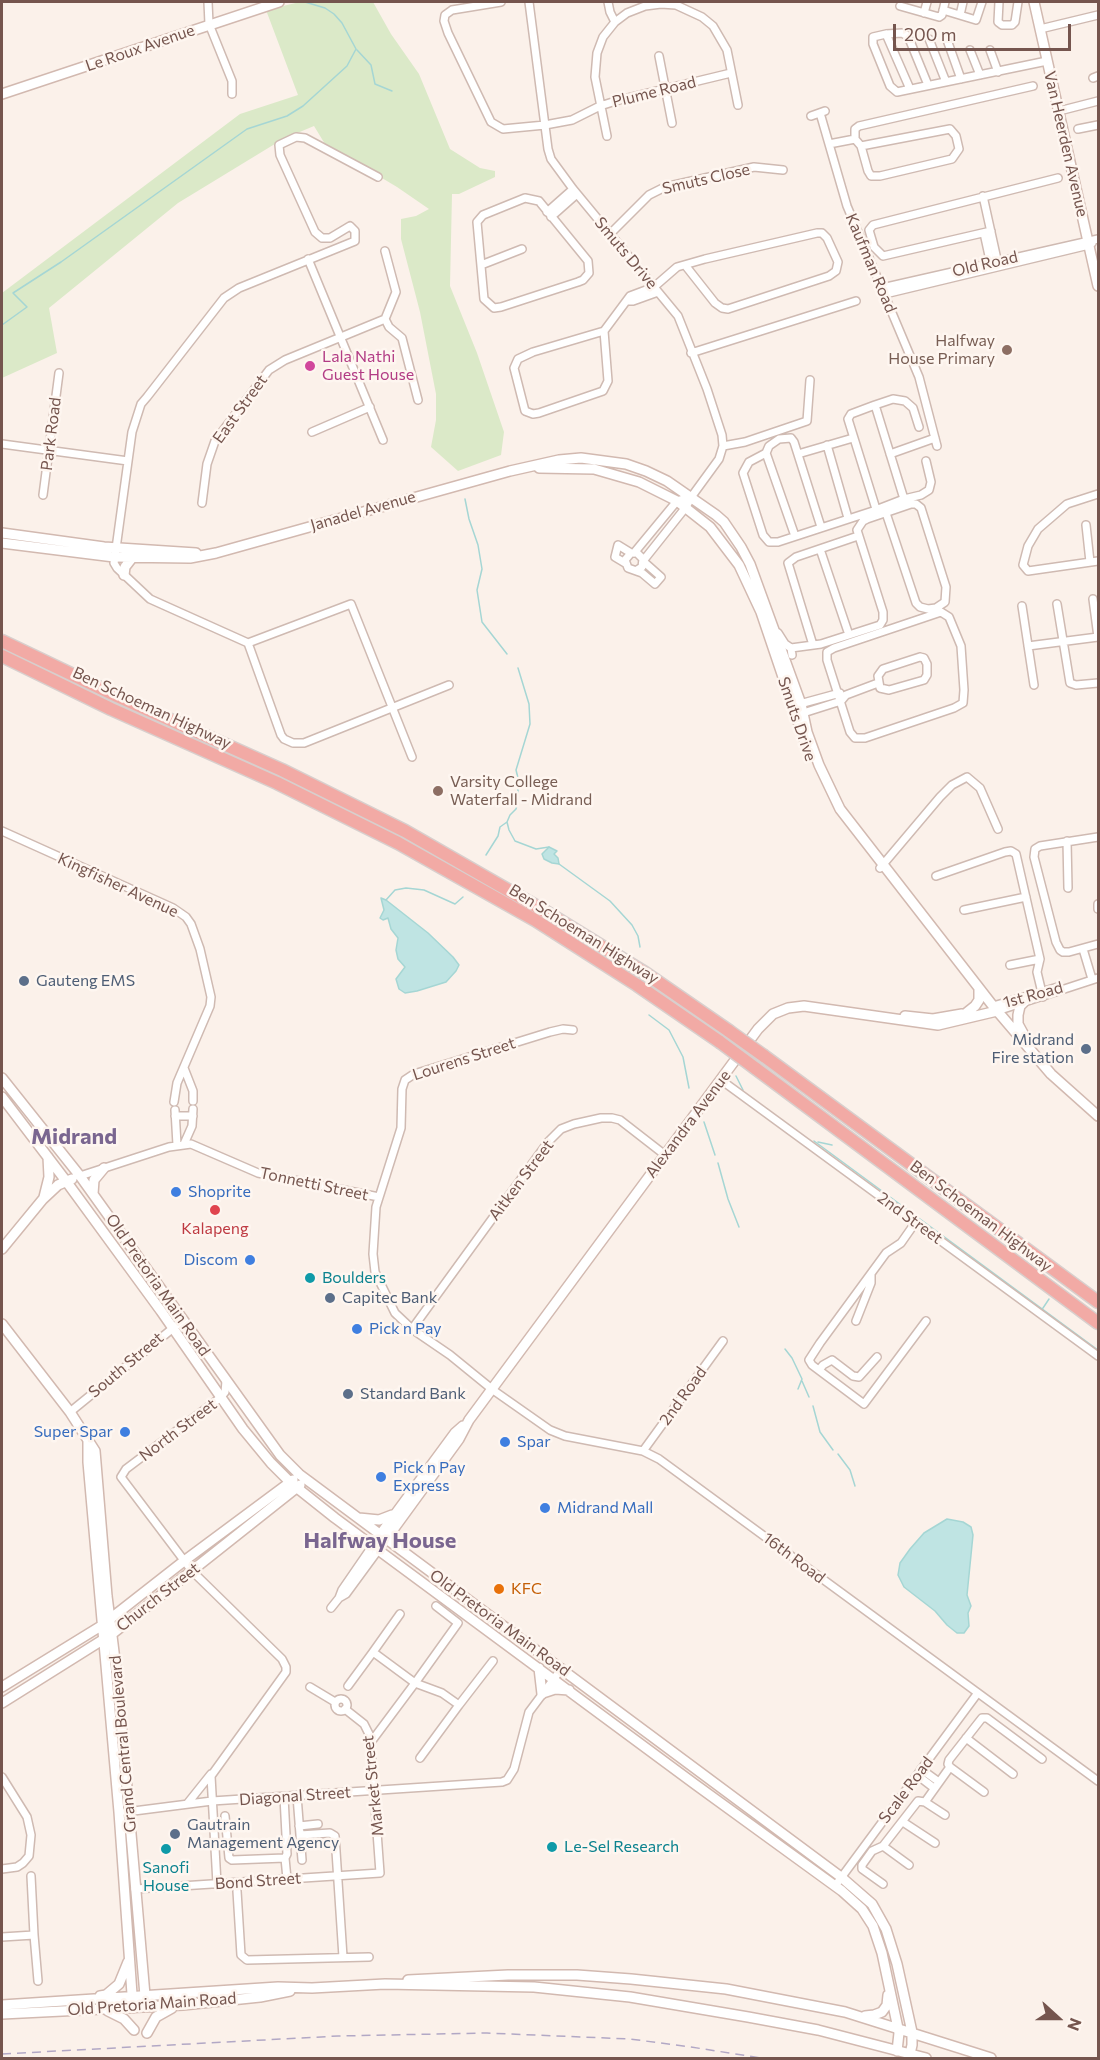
<!DOCTYPE html>
<style>
body{margin:0}
#map{position:relative;width:1100px;height:2060px;overflow:hidden;background:#fbf1ea;font-family:Commissioner,sans-serif}
canvas{display:block}
.frame{position:absolute;inset:0;border:3px solid #75554e;pointer-events:none}
.north{position:absolute;left:1028px;top:1988px;width:60px;height:60px;-webkit-text-stroke:4px #fef6f0;paint-order:stroke;rotate:111deg;font-size:16px;font-weight:700;line-height:24px;text-align:center;color:#75554e}
.north::after{content:'';display:block;margin:auto;width:21px;height:27px;background:#75554e;clip-path:polygon(50% 0,100% 100%,50% 72%,0 100%)}
.scale{position:absolute;left:893px;top:24px;width:178px;height:27px;box-sizing:border-box;border:3px solid #75554e;border-top:0;padding-left:8px;font-size:18px;line-height:21px;white-space:nowrap;color:#75554e;-webkit-text-stroke:4px #fef6f0;paint-order:stroke}
</style>
<div id="map">
<canvas width="1100" height="2060"></canvas>
<div class="frame"></div>
<div class="north">N</div>
<div class="scale">200 m</div>
</div>
<script>
const ctx = document.querySelector('canvas').getContext('2d');
ctx.lineJoin = 'round';
function paint(path, color) {
  ctx.fillStyle = color;
  ctx.fill(path, 'evenodd');
}
function toPath(rows) {
  const path = new Path2D();
  for (const r of rows) {
    if (r.length === 3) {
      path.moveTo(r[0] + r[2], r[1]);
      path.arc(r[0], r[1], r[2], 0, 2 * Math.PI);
      continue;
    }
    path.moveTo(r[0], r[1]);
    for (let i = 2; i < r.length; i += 2) path.lineTo(r[i], r[i + 1]);
  }
  return path;
}
function strokePath(path, color, width, dash) {
  ctx.strokeStyle = color;
  ctx.lineWidth = width;
  ctx.lineCap = dash ? 'butt' : 'round';
  ctx.setLineDash(dash || []);
  ctx.stroke(path);
}
function write(font, color, halo, rows, align = 'center') {
  ctx.font = font + ' Commissioner,sans-serif';
  ctx.lineWidth = 5;
  ctx.setLineDash([]);
  ctx.textBaseline = 'middle';
  ctx.strokeStyle = halo;
  ctx.fillStyle = color;
  for (const [text, x, y, turn = 0] of rows) {
    ctx.save();
    ctx.translate(x, y);
    ctx.rotate((+turn || 0) * Math.PI / 180);
    ctx.textAlign = isNaN(turn) ? turn : align;
    if (halo) ctx.strokeText(text, 0, 0);
    ctx.fillText(text, 0, 0);
    ctx.restore();
  }
}
paint(toPath([
 [300,2,373,2,391,34,419,74,450,149,480,168,495,171,495,177,459,194,452,194,450,286,477,353,504,432,501,455,458,471,431,447,436,420,436,394,420,312,401,239,401,219,416,216,429,209,397,187,325,144,314,126,283,139,178,203,49,308,57,353,2,378,2,293,240,114,298,95,266,10]
]), '#dbe9c8');
const water = toPath([
 [549,847,557,851,554,854,558,858,559,864,552,863,544,859,542,854,549,847],
 [381,898,386,900,428,933,453,957,459,965,456,971,446,982,417,991,405,993,399,989,396,979,405,967,398,959,396,950,398,938,391,929,388,918,383,920,380,918,384,910,381,898],
 [947,1519,963,1522,971,1527,973,1535,967,1595,971,1606,968,1613,969,1626,964,1633,957,1633,947,1625,935,1611,904,1587,898,1575,900,1563,910,1549,924,1533,947,1519]
]);
paint(water, '#bfe4e3');
strokePath(water, '#a5d6d4', 1.5);
strokePath(toPath([
 [286,2,300,2],
 [357,50,371,65,375,84,392,91],
 [2,325,27,307,13,293,61,262,247,129,287,116,303,106,347,66,356,49,342,23,334,14,325,8,305,2],
 [465,499,469,519,478,545,482,569,477,590,482,622,507,654],
 [518,668,529,704,530,724,516,770,518,778,518,800,516,809,510,815,507,822,509,830,515,841,536,849,549,847],
 [486,855,498,836,500,827,507,822],
 [559,864,610,901,632,925,638,936,640,947],
 [386,900,395,890,406,888,424,890,455,904,463,897],
 [649,1015,669,1030,683,1057,689,1088],
 [736,1076,743,1090],
 [704,1122,715,1155],
 [814,1141,1098,1350],
 [818,1142,832,1145],
 [718,1163,728,1199,739,1227],
 [1043,1308,1049,1299],
 [785,1349,792,1358,802,1379,798,1389],
 [802,1381,809,1397],
 [813,1406,820,1432,833,1450],
 [838,1454,850,1470,855,1486]
]), '#a5d6d4', 1.5);
const street = toPath([
 [208,2,209,24,232,81,232,94],
 [501,2,452,10,445,15,444,21,448,33,491,122,503,129,545,125,572,120,600,106,619,100,731,73],
 [529,2,548,149,551,159,573,189,678,316,707,389,722,435,723,446,719,459,692,496,686,507,643,561,661,577,655,584,642,573,628,568,625,560,631,553,637,553,643,559,642,567,637,570],
 [608,2,610,12,615,22],
 [999,2,998,22,1002,25,1012,25,1015,22,1018,2],
 [900,6,939,17,942,15,945,2],
 [943,10,976,20,982,2],
 [924,13,927,2],
 [960,15,963,2],
 [1040,29,1098,15],
 [886,34,910,89],
 [946,37,961,79],
 [929,39,946,82],
 [970,50,980,75],
 [990,50,998,72],
 [659,56,672,123],
 [1093,78,1098,76],
 [928,85,908,36,902,33,886,34,873,37,873,44,890,86,897,92,1047,61],
 [1059,111,1098,101],
 [820,113,847,206,919,377,937,446],
 [811,116,825,111],
 [1078,129,1098,125],
 [607,136,595,77,597,53,603,37,615,22,627,13,645,6,661,4,676,5,702,17,713,26,727,50,738,105],
 [829,144,855,139],
 [861,146,950,129,956,136,959,149,952,159,880,176,871,176,868,171,861,146,855,139,855,129,859,126,1033,86],
 [378,177,305,138,296,137,279,145,280,155,315,232,322,238,330,238,350,226,355,231,355,241,239,288,224,298,147,397,141,404,132,432,114,563,117,568,150,599,248,643,351,604,412,757],
 [983,196,998,264],
 [525,198,539,201,588,261,589,273,583,280,578,282,501,307,494,308,484,299,477,222,483,215,525,198],
 [547,212,573,189],
 [551,217,577,194],
 [991,231,883,256,874,247,869,230,873,225,1058,178],
 [984,233,991,265],
 [610,234,649,195,665,187,754,167,783,170],
 [308,259,383,440],
 [481,265,522,249],
 [882,288,1098,239],
 [885,294,1089,245,1092,243],
 [628,301,633,301,658,292],
 [385,319,389,327,402,338,418,400],
 [385,319,396,292,385,251],
 [604,331,608,381,603,391,539,413,533,414,525,411,514,368,518,359,533,352,604,331,630,296,654,287,677,267,705,259,817,233,822,233,827,238,838,262,836,271,829,276,728,309,722,308,715,303,685,265],
 [691,353,856,301],
 [875,405,851,414,848,419,876,509],
 [919,427,913,408,905,401,893,399,875,405,904,499,921,495,929,490,931,482,926,461],
 [312,432,370,407],
 [2,444,128,461],
 [827,445,848,518],
 [723,446,745,442,807,421,810,380],
 [766,453,795,536],
 [798,454,853,438],
 [890,454,935,438],
 [1098,494,1067,504,1038,529,1028,546,1023,565,1028,571,1098,561],
 [43,495,59,373],
 [202,503,207,464,215,441,269,370,285,360,385,319],
 [1086,525,1090,562],
 [821,527,794,442,791,438,779,439,769,446,766,453,749,462,743,473,763,535,769,542,778,542,873,511,904,499],
 [820,549,849,635],
 [634,553,677,501,692,496],
 [625,563,615,557,618,545,631,553],
 [1057,604,1070,683,1076,685,1098,683],
 [1022,606,1034,685],
 [941,612,949,617,961,646,964,690,963,703,954,708,865,738,855,738,850,732,827,660,827,652,834,648,941,612],
 [778,633,785,644,791,648,792,655],
 [248,643,281,735,284,739,293,743,304,743,449,685],
 [813,645,788,563,796,557,858,536],
 [1028,646,1098,637,1093,599],
 [791,648,821,644,880,625,883,620,883,612,857,530,863,521,867,519,911,504,916,504,921,508,946,587,945,602,936,608,928,609,920,607,916,603,886,513],
 [920,657,924,658,927,664,927,675,924,680,889,690,880,688,878,676,883,669,920,657],
 [796,705,840,693],
 [800,714,841,701,846,695,878,683],
 [2,831,173,908,186,917,191,924,200,949,211,997,210,1006,177,1083,174,1102],
 [1098,837,1040,846,1035,849,1034,857,1056,942,1060,950,1063,952,1069,952,1098,944],
 [1067,841,1068,888],
 [880,868,940,797,952,785,967,777,980,788,998,829],
 [936,876,1005,852,1011,851,1016,854,1040,959,1037,972,1043,997],
 [1098,904,1098,909],
 [964,910,1026,897],
 [1083,949,1092,979],
 [1010,965,1040,959],
 [993,1006,1058,987],
 [997,1011,1098,978],
 [573,1030,563,1029,550,1032,414,1074,405,1080,402,1089,401,1128,376,1207,373,1254,375,1272,395,1313,412,1329,450,1355,493,1390,550,1430,565,1436,643,1451,659,1459,1098,1781],
 [184,1068,193,1091,193,1101],
 [721,1080,1098,1356],
 [175,1110,177,1145],
 [175,1116,193,1116],
 [184,1144,192,1126,193,1109],
 [80,1176,169,1147,191,1144,258,1173,379,1197],
 [915,1223,901,1243,886,1253,820,1343,809,1360,812,1365,864,1404,926,1321],
 [856,1321,871,1283,871,1274],
 [412,1329,548,1142,561,1129,574,1124,601,1118,612,1118,620,1120,665,1155],
 [819,1370,823,1365,832,1360,853,1376,859,1377,877,1357],
 [70,1412,183,1320],
 [643,1451,723,1341],
 [339,1598,342,1590,373,1545],
 [436,1606,458,1623,415,1683,442,1693,459,1705,493,1661],
 [331,1608,339,1598,346,1594,379,1549],
 [373,1652,400,1614],
 [348,1686,373,1652,415,1683,371,1742],
 [310,1687,335,1702],
 [341,1705,6],
 [966,1738,1013,1774],
 [420,1758,459,1705],
 [921,1769,939,1782],
 [917,1775,934,1788],
 [2,1777,27,1817,31,1835,29,1856,23,1863,17,1867,2,1869],
 [984,1792,950,1767,948,1764,949,1760,982,1718,987,1718,1042,1759],
 [297,1796,302,1860],
 [925,1802,945,1815],
 [187,1804,211,1774],
 [126,1812,212,1801,502,1782,507,1780,514,1769,529,1712,562,1668],
 [225,1816,229,1858,232,1860,285,1858,287,1854,284,1797],
 [903,1822,935,1843],
 [299,1826,318,1824],
 [300,1835,330,1833,335,1836,343,1957],
 [883,1846,909,1865],
 [285,1858,287,1879],
 [31,1876,34,1935],
 [217,1884,211,1776,286,1672,286,1667,282,1659,192,1571,121,1477,126,1469,220,1398,225,1392,226,1381],
 [883,1884,862,1869,862,1865,872,1851,883,1846,918,1801,925,1802,950,1767],
 [835,1886,977,1694],
 [135,1889,380,1873,370,1736,364,1724,345,1709],
 [237,1891,241,1955,247,1960,369,1957],
 [2,1937,34,1935,38,1981]
]);
const secondary = toPath([
 [1034,2,1098,286],
 [2,94,279,2],
 [539,468,594,469,639,482,677,501,710,527,739,565,761,612,805,742],
 [2,533,104,547,196,553],
 [2,543,114,557,190,558,216,553,510,471,559,460,581,458,626,464,646,471,667,481,716,515,724,522,741,547,750,564,801,704,807,732,819,765,840,809,993,1006,1051,1074,1098,1116],
 [124,575,125,567,132,558],
 [965,1014,975,1006,979,1000,979,989],
 [905,1016,933,1019,962,1014],
 [1024,1035,1018,1024,1018,1015,1020,1006,1025,1001],
 [2,1078,80,1176,280,1455,299,1474,841,1877,872,1904,886,1929,897,1964,912,2032,912,2045,910,2054],
 [2,1097,66,1181,161,1311,243,1429,271,1463,291,1483,335,1518,696,1785,842,1891,862,1909,873,1926,882,1953,899,2033,897,2051],
 [93,1194,94,1180,104,1168],
 [44,1197,49,1177,48,1157],
 [2,1249,43,1199,58,1185,72,1179],
 [2,1324,70,1412,95,1451,107,1596,118,1684,146,2007],
 [88,1441,88,1462,119,1812,133,2008],
 [359,1518,379,1520,392,1515],
 [377,1539,455,1433,463,1426],
 [384,1542,459,1439,469,1420,665,1155,758,1029,773,1014,788,1008,804,1006,938,1025,997,1011],
 [539,1668,542,1694],
 [2,1687,101,1626,184,1561,293,1480],
 [543,1693,555,1689,569,1690],
 [2,1703,112,1634,300,1485],
 [408,1980,508,1975,577,1975,631,1979,726,1989,845,2012,991,2058],
 [100,1996,106,1995,119,1984,128,1962],
 [2,2005,278,1987,312,1988,385,1984,534,1987,630,1997,748,2017,818,2030,926,2058],
 [108,2011,124,2019,134,2030],
 [2,2014,183,2005,260,1997,290,1991],
 [865,2016,874,2015,882,2012,887,2005,888,1995],
 [147,2033,156,2017,172,2008]
]);
const highway = toPath([
 [2,641,117,696,282,770,405,831,541,909,645,973,729,1031],
 [2,656,111,709,277,783,398,843,535,920,637,985,720,1042],
 [764,1056,1098,1302],
 [755,1068,1098,1323]
]);
strokePath(street, '#cfbab2', 10);
strokePath(secondary, '#d2b9b0', 12);
strokePath(highway, '#d8cfcd', 15);
strokePath(street, '#fff', 7);
strokePath(secondary, '#fff', 9);
strokePath(highway, '#f2aaa5', 12);
strokePath(toPath([
 [2,2054,338,2036,487,2033,630,2039,691,2047,761,2058]
]), '#b2a8c5', 1.5, [9, 6]);
const highwayBridge = toPath([
 [729,1031,764,1056],
 [720,1042,755,1068]
]);
strokePath(highwayBridge, '#d8cfcd', 15, []);
strokePath(highwayBridge, '#f2aaa5', 12);
for (const [x, y, r, color] of [
 [1007,350,6,"#8d6e63"],
 [310,366,6,"#d1479c"],
 [438,791,6,"#8d6e63"],
 [24,981,6,"#5c6f8a"],
 [1086,1049,6,"#5c6f8a"],
 [176,1192,6,"#3f7fe0"],
 [215,1210,6,"#e0444e"],
 [250,1260,6,"#3f7fe0"],
 [310,1278,6,"#0f9aa8"],
 [330,1298,6,"#5c6f8a"],
 [357,1329,6,"#3f7fe0"],
 [348,1394,6,"#5c6f8a"],
 [125,1432,6,"#3f7fe0"],
 [505,1442,6,"#3f7fe0"],
 [381,1477,6,"#3f7fe0"],
 [545,1508,6,"#3f7fe0"],
 [499,1589,6,"#e8710a"],
 [175,1834,6,"#5c6f8a"],
 [552,1847,6,"#0f9aa8"],
 [166,1849,6,"#0f9aa8"]
]) {
  const dot = new Path2D();
  dot.arc(x, y, r, 0, 2 * Math.PI);
  ctx.fillStyle = color;
  ctx.fill(dot);
  strokePath(dot, '#fef6f0', 2);
}
write('16px', '#75554e', '#fef6f0', [
 ["Le Roux Avenue",140,48,-19],
 ["Plume Road",654,92,-14],
 ["Van Heerden Avenue",1066,144,77],
 ["Smuts Close",706,179,-13],
 ["Smuts Drive",626,253,50],
 ["Kaufman Road",871,263,67],
 ["Old Road",985,264,-13],
 ["East Street",240,409,-54],
 ["Park Road",51,434,-83],
 ["Janadel Avenue",363,511,-16],
 ["Ben Schoeman Highway",152,708,25],
 ["Smuts Drive",797,719,71],
 ["Kingfisher Avenue",118,885,25],
 ["Ben Schoeman Highway",584,934,32],
 ["1st Road",1033,995,-15],
 ["Lourens Street",464,1059,-18],
 ["Alexandra Avenue",688,1124,-53],
 ["Aitken Street",521,1180,-53],
 ["Tonnetti Street",314,1184,12],
 ["Ben Schoeman Highway",981,1216,37],
 ["2nd Street",910,1218,36],
 ["Old Pretoria Main Road",158,1285,55],
 ["South Street",126,1365,-40],
 ["2nd Road",683,1396,-54],
 ["North Street",178,1430,-37],
 ["16th Road",794,1558,37],
 ["Church Street",158,1597,-38],
 ["Old Pretoria Main Road",500,1623,36],
 ["Grand Central Boulevard",123,1744,-95],
 ["Market Street",373,1786,-96],
 ["Scale Road",906,1790,-53],
 ["Diagonal Street",295,1796,-4],
 ["Bond Street",258,1881,-4],
 ["Old Pretoria Main Road",152,2004,-4]
]);
write('16px', '#785e54', '#fef6f0', [
 ["Halfway",995,341],
 ["House Primary",995,359],
 ["Varsity College",450,782,"left"],
 ["Waterfall - Midrand",450,800,"left"]
], 'right');
write('16px', '#b23c85', '#fef6f0', [
 ["Lala Nathi",322,357],
 ["Guest House",322,375]
], 'left');
write('16px', '#4e5e75', '#fef6f0', [
 ["Gauteng EMS",36,981],
 ["Midrand",1074,1040,"right"],
 ["Fire station",1074,1058,"right"],
 ["Capitec Bank",342,1298],
 ["Standard Bank",360,1394],
 ["Gautrain",187,1825],
 ["Management Agency",187,1843]
], 'left');
write('16px', '#366cbe', '#fef6f0', [
 ["Shoprite",188,1192],
 ["Discom",238,1260,"right"],
 ["Pick n Pay",369,1329],
 ["Super Spar",113,1432,"right"],
 ["Spar",517,1442],
 ["Pick n Pay",393,1468],
 ["Express",393,1486],
 ["Midrand Mall",557,1508]
], 'left');
write('16px', '#be3a42', '#fef6f0', [
 ["Kalapeng",215,1229]
]);
write('16px', '#0d838f', '#fef6f0', [
 ["Boulders",322,1278],
 ["Le-Sel Research",564,1847],
 ["Sanofi",166,1868,"center"],
 ["House",166,1886,"center"]
], 'left');
write('16px', '#c56008', '#fef6f0', [
 ["KFC",511,1589]
], 'left');
write('bold 22px', '#7a6690', '#fef6f0', [
 ["Midrand",74,1137],
 ["Halfway House",380,1541]
]);
</script>
